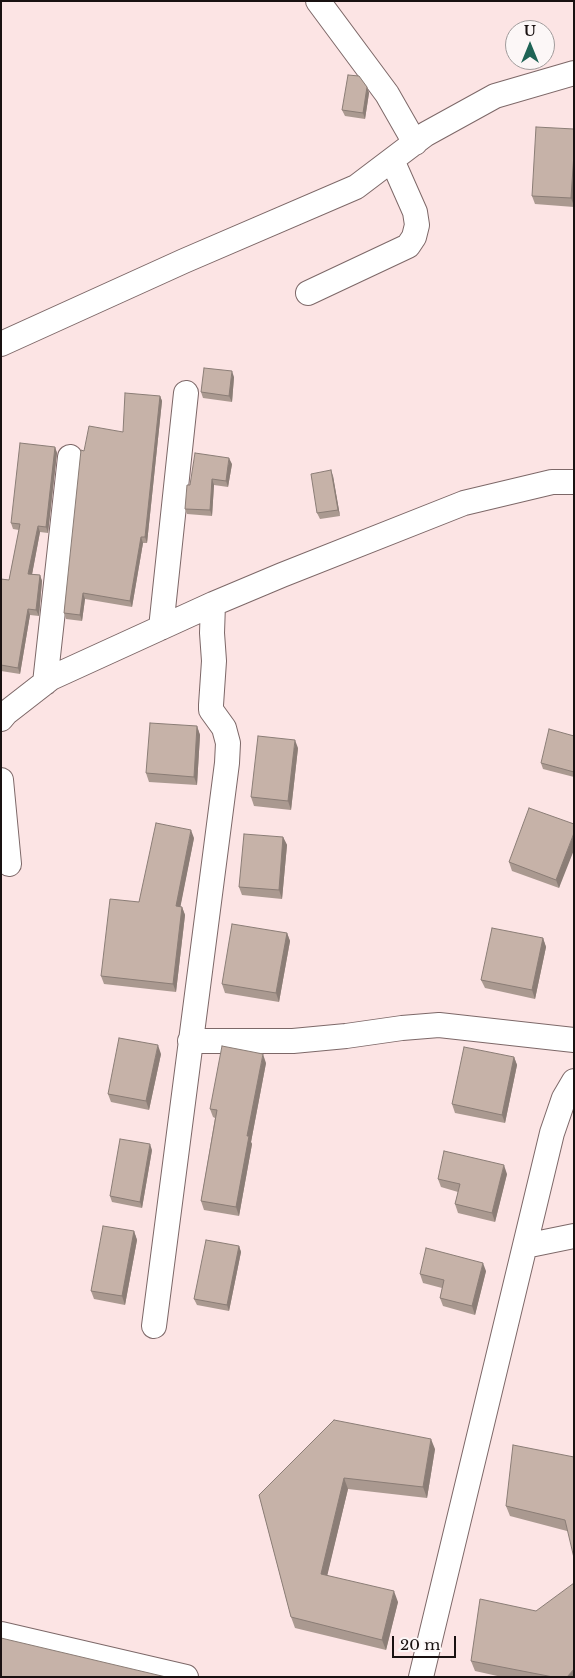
<!DOCTYPE html>
<style>
body{margin:0}
#map{position:relative;width:575px;height:1678px;overflow:hidden;background:#fce4e4;font-family:"Libre Baskerville",serif}
canvas{display:block}
.frame{position:absolute;inset:0;border:2px solid #191111;pointer-events:none}
.north{position:absolute;left:505px;top:20px;width:50px;height:50px;box-sizing:border-box;background:#fcf7f7;border:1px solid #a19b9b;border-radius:50%;rotate:0deg;font-size:14px;font-weight:700;line-height:20px;text-align:center;color:#191111}
.north::after{content:'';display:block;margin:auto;width:18px;height:22px;background:#1f6456;clip-path:polygon(50% 0,100% 100%,50% 72%,0 100%)}
.scale{position:absolute;left:392px;top:1636px;width:64px;height:22px;box-sizing:border-box;border:2px solid #191111;border-top:0;padding-left:6px;font-size:15px;line-height:18px;white-space:nowrap;color:#191111;-webkit-text-stroke:4px #fcf7f7;paint-order:stroke}
</style>
<div id="map">
<canvas width="575" height="1678"></canvas>
<div class="frame"></div>
<div class="north">U</div>
<div class="scale">20 m</div>
</div>
<script>
const ctx = document.querySelector('canvas').getContext('2d');
ctx.lineJoin = 'round';
function toPath(rows) {
  const path = new Path2D();
  for (const r of rows) {
    path.moveTo(r[0], r[1]);
    for (let i = 2; i < r.length; i += 2) path.lineTo(r[i], r[i + 1]);
  }
  return path;
}
function strokePath(path, color, width, dash) {
  ctx.strokeStyle = color;
  ctx.lineWidth = width;
  ctx.lineCap = dash ? 'butt' : 'round';
  ctx.setLineDash(dash || []);
  ctx.stroke(path);
}
function paint(path, color) {
  ctx.fillStyle = color;
  ctx.fill(path, 'evenodd');
}
const minor = toPath([
 [318,1,387,94,415,143],
 [308,293,408,246,414,237,417,225,415,212,392,160],
 [1,344,184,261,356,187,426,134,495,96,574,73],
 [161,628,186,393],
 [45,683,70,457],
 [1,719,6,713,51,678,213,604,282,575,464,503,552,482,574,482],
 [1,780,9,864],
 [190,1041,293,1041,346,1036,402,1028,439,1025,574,1040],
 [525,1246,574,1236],
 [154,1326,227,763,228,743,224,728,211,710,211,705,214,661,212,633,213,604],
 [1,1634,186,1677],
 [421,1677,552,1133,564,1098,574,1081]
]);
strokePath(minor, '#7d6868', 26);
strokePath(minor, '#fff', 24);
paint(toPath([
 [367,87,369,93,365,119,345,116,342,110],
 [574,129,574,207,535,204,532,196],
 [234,377,232,402,203,398,201,392],
 [160,396,162,401,147,543,143,543,132,607,85,599,82,621,66,619,64,613,84,451,123,432],
 [55,447,57,453,48,533,40,532,32,574,40,575,42,581,39,616,30,615,20,674,1,671,1,579,9,580,19,530,13,529,11,523],
 [232,464,228,487,214,485,212,516,187,514,185,509,190,485],
 [333,476,340,516,320,519,317,513],
 [197,726,200,735,197,785,149,782,146,773],
 [574,736,574,777,543,769,541,763],
 [298,748,291,810,254,806,251,797],
 [574,824,559,888,512,871,509,862],
 [283,837,287,845,282,899,242,895,239,887],
 [194,838,180,907,182,907,185,915,176,992,104,984,101,976,139,902],
 [287,933,290,941,279,1002,225,993,222,984],
 [543,938,546,947,535,999,485,988,481,980],
 [161,1054,149,1110,111,1102,108,1094],
 [514,1057,517,1065,505,1123,455,1113,452,1104],
 [266,1063,251,1142,252,1144,239,1216,204,1210,201,1201,215,1118,213,1117,210,1109],
 [152,1150,142,1208,112,1202,110,1196],
 [507,1174,495,1222,458,1213,455,1204,458,1192,441,1187,438,1179],
 [134,1231,137,1240,125,1305,94,1299,91,1291],
 [239,1246,241,1252,229,1311,197,1305,194,1299],
 [486,1271,475,1315,443,1306,440,1298,442,1288,423,1283,420,1274],
 [435,1449,427,1498,348,1489,327,1575,398,1602,386,1650,295,1628,291,1617,259,1495],
 [574,1457,567,1531,510,1516,506,1506],
 [471,1661,574,1677,502,1677,475,1671]
]), '#aa9990');
paint(toPath([
 [367,87,369,93,365,119,363,113],
 [574,153,574,206,571,198],
 [232,371,234,377,232,402,229,396],
 [160,396,162,401,147,543,145,537],
 [55,447,57,453,48,533,46,527],
 [229,458,232,464,228,487,226,481],
 [331,470,333,476,340,516,338,510],
 [212,479,214,485,212,516,210,510],
 [38,526,40,532,31,580,28,574],
 [141,537,143,543,132,607,130,601],
 [40,575,42,581,39,616,36,610],
 [83,593,85,599,82,621,80,615],
 [28,609,30,615,20,674,18,668],
 [197,726,200,735,197,785,194,777],
 [295,740,298,748,291,810,288,801],
 [191,830,194,838,179,914,176,906],
 [574,833,574,850,559,888,556,880],
 [283,837,287,845,282,899,279,890],
 [182,907,185,915,176,992,173,984],
 [287,933,290,941,279,1002,276,993],
 [543,938,546,947,535,999,532,990],
 [158,1045,161,1054,149,1110,146,1101],
 [263,1054,266,1063,251,1142,252,1144,239,1216,236,1207,247,1136],
 [514,1057,517,1065,505,1123,502,1115],
 [150,1144,152,1150,142,1208,140,1202],
 [504,1165,507,1174,495,1222,492,1213],
 [134,1231,137,1240,125,1305,122,1296],
 [239,1246,241,1252,229,1311,227,1305],
 [483,1263,486,1271,475,1315,472,1306],
 [431,1439,435,1449,427,1498,423,1487],
 [344,1478,348,1489,325,1585,321,1574],
 [394,1591,398,1602,386,1650,382,1640],
 [574,1669,574,1677,567,1677]
]), '#8b7d76');
const building = toPath([
 [348,75,359,76,367,87,363,113,342,110,348,75],
 [536,127,574,129,574,153,571,198,532,196,536,127],
 [204,368,232,371,229,396,201,392,204,368],
 [125,393,160,396,145,537,141,537,130,601,83,593,80,615,64,613,81,450,84,451,89,426,123,432,125,393],
 [20,443,55,447,46,527,38,526,28,574,40,575,36,610,28,609,18,668,1,665,1,579,9,580,20,524,11,523,20,443],
 [195,453,229,458,226,481,212,479,210,510,185,509,187,485,190,485,195,453],
 [331,470,338,510,317,513,311,474,331,470],
 [150,723,197,726,194,777,146,773,150,723],
 [549,729,574,736,574,772,541,763,549,729],
 [258,736,295,740,288,801,251,797,258,736],
 [529,808,574,824,574,833,556,880,509,862,529,808],
 [156,823,191,830,176,906,182,907,173,984,101,976,110,899,139,902,156,823],
 [244,834,283,837,279,890,239,887,244,834],
 [232,924,287,933,276,993,222,984,232,924],
 [492,928,543,938,532,990,481,980,492,928],
 [119,1038,158,1045,146,1101,108,1094,119,1038],
 [222,1046,263,1054,247,1136,249,1136,236,1207,201,1201,217,1110,210,1109,222,1046],
 [464,1047,514,1057,502,1115,452,1104,464,1047],
 [120,1139,150,1144,140,1202,110,1196,120,1139],
 [444,1151,504,1165,492,1213,455,1204,460,1184,438,1179,444,1151],
 [103,1226,134,1231,122,1296,91,1291,103,1226],
 [206,1240,239,1246,227,1305,194,1299,206,1240],
 [426,1248,483,1263,472,1306,440,1298,444,1280,420,1274,426,1248],
 [334,1420,431,1439,423,1487,344,1478,321,1574,394,1591,382,1640,291,1617,259,1495,334,1420],
 [513,1445,574,1457,574,1558,565,1520,506,1506,513,1445],
 [574,1583,574,1669,567,1677,553,1677,471,1661,480,1599,536,1611,574,1583],
 [1,1638,166,1677,1,1677,1,1638]
]);
paint(building, '#c6b2a8');
strokePath(building, '#8b7d76', 1);
</script>
